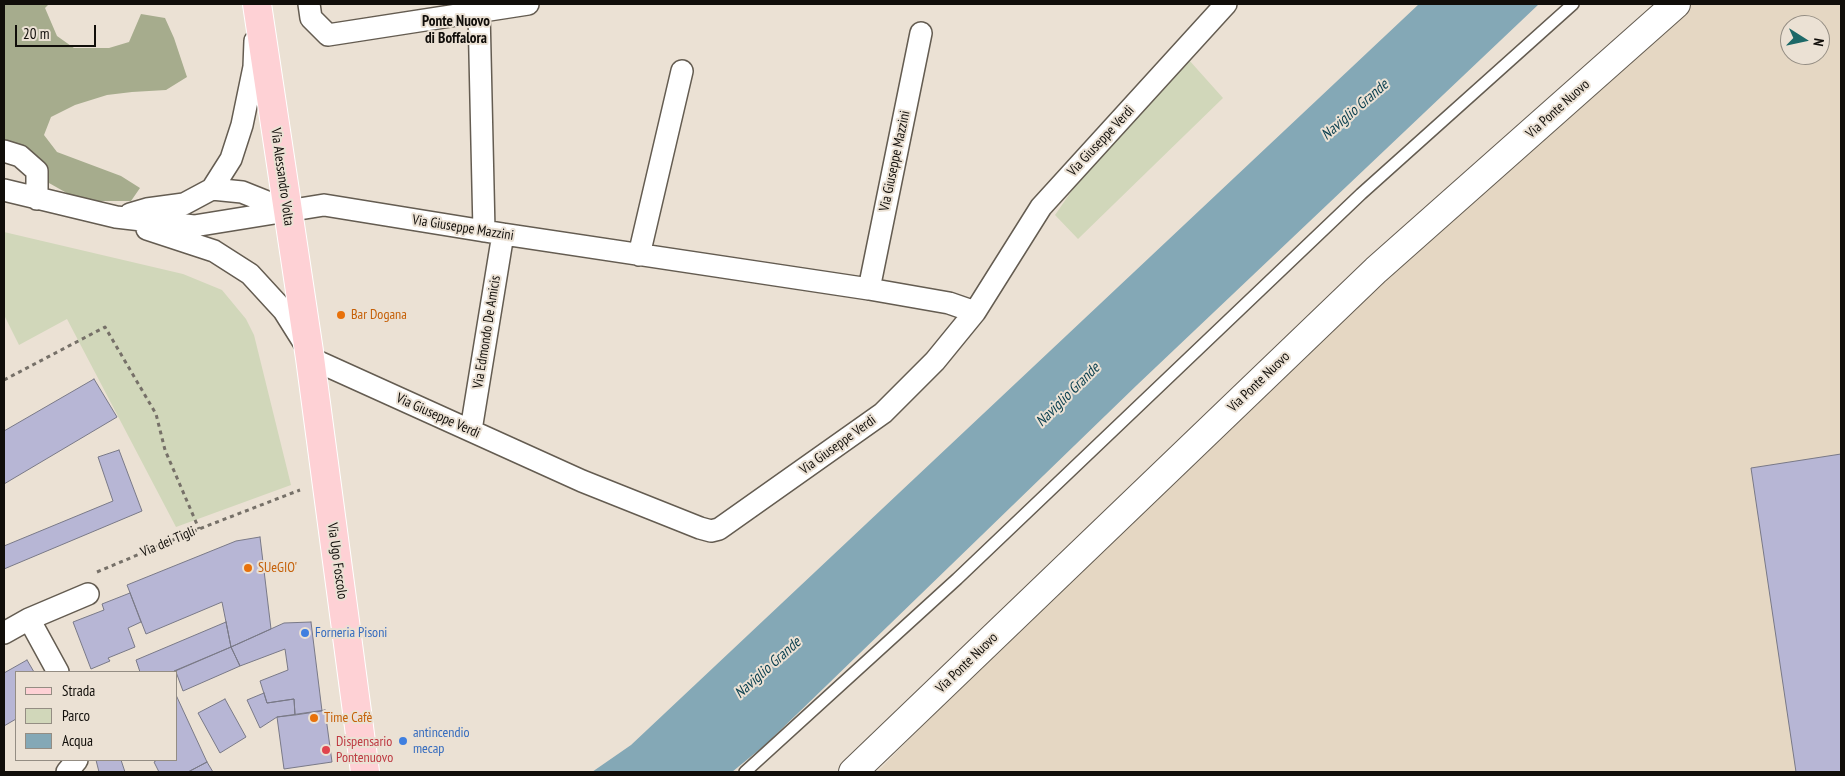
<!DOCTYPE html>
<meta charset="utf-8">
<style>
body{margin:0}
#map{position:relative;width:1845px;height:776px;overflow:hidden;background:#ebe1d4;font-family:"PT Sans Narrow",sans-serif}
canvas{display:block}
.frame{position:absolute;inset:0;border:5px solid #110e0a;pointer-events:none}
.legend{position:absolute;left:15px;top:671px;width:162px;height:90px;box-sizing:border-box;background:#ebe1d4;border:1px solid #948d83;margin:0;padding:6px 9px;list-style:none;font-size:15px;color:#110e0a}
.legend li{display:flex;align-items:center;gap:10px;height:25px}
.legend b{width:25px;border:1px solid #948d83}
.north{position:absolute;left:1780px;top:15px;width:50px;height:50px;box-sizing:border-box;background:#ebe1d4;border:1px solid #948d83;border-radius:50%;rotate:100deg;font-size:14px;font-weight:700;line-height:20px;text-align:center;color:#110e0a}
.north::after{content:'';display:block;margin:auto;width:18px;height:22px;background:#1d6968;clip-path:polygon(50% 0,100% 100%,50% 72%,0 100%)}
.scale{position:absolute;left:15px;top:25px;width:81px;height:22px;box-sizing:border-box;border:2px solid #110e0a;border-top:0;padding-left:6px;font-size:15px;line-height:18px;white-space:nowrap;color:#110e0a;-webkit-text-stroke:4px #ebe1d4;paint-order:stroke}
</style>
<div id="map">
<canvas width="1845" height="776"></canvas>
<div class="frame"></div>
<ul class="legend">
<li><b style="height:6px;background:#fed1d5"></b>Strada</li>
<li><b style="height:14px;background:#d1d7ba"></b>Parco</li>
<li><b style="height:14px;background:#84a8b6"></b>Acqua</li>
</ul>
<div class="north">N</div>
<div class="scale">20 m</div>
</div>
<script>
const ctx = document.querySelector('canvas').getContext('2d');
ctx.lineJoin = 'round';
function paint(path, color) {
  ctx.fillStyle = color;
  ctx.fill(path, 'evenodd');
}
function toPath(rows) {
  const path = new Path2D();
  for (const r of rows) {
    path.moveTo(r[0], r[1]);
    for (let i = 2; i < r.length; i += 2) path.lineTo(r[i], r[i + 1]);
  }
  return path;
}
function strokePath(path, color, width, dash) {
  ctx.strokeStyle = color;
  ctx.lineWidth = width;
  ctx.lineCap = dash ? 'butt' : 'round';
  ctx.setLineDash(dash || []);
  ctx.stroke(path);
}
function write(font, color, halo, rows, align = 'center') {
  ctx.font = font + ' "PT Sans Narrow",sans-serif';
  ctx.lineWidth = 4;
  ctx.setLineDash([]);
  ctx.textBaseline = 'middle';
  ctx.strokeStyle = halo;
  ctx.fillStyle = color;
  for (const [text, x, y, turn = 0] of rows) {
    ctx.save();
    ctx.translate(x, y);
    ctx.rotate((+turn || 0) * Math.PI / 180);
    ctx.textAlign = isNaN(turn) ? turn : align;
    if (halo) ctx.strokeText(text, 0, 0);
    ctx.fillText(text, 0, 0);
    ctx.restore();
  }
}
paint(toPath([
 [1691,4,1841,4,1841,772,877,772,1010,637,1398,265,1617,73],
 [1790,25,1820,25,1820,55,1790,55]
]), '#e5d7c3');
paint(toPath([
 [1189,60,1223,98,1078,239,1055,215,1100,150],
 [4,232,183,274,222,290,246,319,254,335,291,485,176,527,67,319,19,345,4,315]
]), '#d1d7ba');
paint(toPath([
 [4,4,49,4,45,8,57,36,74,48,109,48,129,42,141,14,165,18,174,38,187,77,166,90,132,92,107,95,75,105,51,117,44,135,57,152,121,176,140,188,131,201,97,201,72,196,49,183,31,153,4,142]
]), '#a6ac8d');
paint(toPath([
 [1419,4,1539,4,1137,385,765,745,732,772,592,772,631,745]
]), '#84a8b6');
const building = toPath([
 [94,379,117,417,4,484,4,431,94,379],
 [119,450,142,511,4,569,4,546,113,501,98,457,119,450],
 [1841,454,1841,772,1796,772,1751,468,1841,454],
 [260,537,271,629,231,647,222,602,146,634,127,585,236,541,260,537],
 [130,593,141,622,128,628,135,647,108,658,110,661,91,669,73,622,104,610,102,604,130,593],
 [226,622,231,647,173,672,140,672,136,660,226,622],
 [311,622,322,711,295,715,294,699,267,703,260,681,288,670,285,649,240,666,231,647,284,623,311,622],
 [231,647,240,666,183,691,176,672,174,671,231,647],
 [27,660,34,672,16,672,16,719,4,726,4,673,27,660],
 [264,693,267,703,294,699,295,715,277,717,260,728,247,700,264,693],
 [176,695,207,762,188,772,159,772,154,762,157,760,176,760,176,695],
 [225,699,246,737,220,753,198,713,225,699],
 [325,710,332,762,284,769,277,717,325,710],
 [96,760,121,760,125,772,99,772,96,760],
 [207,762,213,772,188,772,207,762]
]);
paint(building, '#b7b6d5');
strokePath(building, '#797987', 1);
const lane = toPath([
 [745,772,957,579,1361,194,1573,4]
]);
const street = toPath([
 [309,4,311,18,328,35,528,4],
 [479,11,484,231],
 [4,151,20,156,37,171,37,199],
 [212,189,242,192,287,210],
 [4,190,116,217,194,226,324,205,503,234,869,289,949,303,975,312],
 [130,214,147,209,184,204,212,189,231,159,242,125,254,67,255,41],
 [147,229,214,251,250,274,284,311,306,346],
 [639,255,682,71],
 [869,289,921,33],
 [310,358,582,481,700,528,711,531,719,529,883,413,935,361,975,312,1041,207,1226,4],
 [471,430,503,234],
 [29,619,58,672],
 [4,633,29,619,88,594],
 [67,772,77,760]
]);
const secondary = toPath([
 [853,772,1376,270,1676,4]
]);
const primary = toPath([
 [257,4,310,358,365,772]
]);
strokePath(lane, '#645c51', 14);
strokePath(street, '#645c51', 24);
strokePath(secondary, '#645c51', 30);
strokePath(primary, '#fff', 30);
strokePath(toPath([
 [4,380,105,327,156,414,165,450,199,529],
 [97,572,199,529,300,490]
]), '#767068', 3, [4, 4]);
strokePath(lane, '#fff', 11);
strokePath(street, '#fff', 21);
strokePath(secondary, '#fff', 28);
strokePath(primary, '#fed1d5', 28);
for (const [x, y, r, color] of [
 [341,315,5,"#e8710a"],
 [248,568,5,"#e8710a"],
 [305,633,5,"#3f7fe0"],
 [314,718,5,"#e8710a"],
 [403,741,5,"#3f7fe0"],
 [326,750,5,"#e0444e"]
]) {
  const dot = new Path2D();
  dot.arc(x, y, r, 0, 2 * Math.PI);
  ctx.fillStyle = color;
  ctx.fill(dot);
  strokePath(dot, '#ebe1d4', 2);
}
write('14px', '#110e0a', '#ebe1d4', [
 ["Via Ponte Nuovo",1558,109,-42],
 ["Via Giuseppe Verdi",1101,141,-47],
 ["Via Giuseppe Mazzini",895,161,-78],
 ["Via Alessandro Volta",282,177,82],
 ["Via Giuseppe Mazzini",463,228,9],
 ["Via Edmondo De Amicis",487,332,-81],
 ["Via Ponte Nuovo",1259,382,-44],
 ["Via Giuseppe Verdi",438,416,24],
 ["Via Giuseppe Verdi",838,445,-36],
 ["Via dei Tigli",168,542,-23],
 ["Via Ugo Foscolo",337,561,82],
 ["Via Ponte Nuovo",967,663,-44]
]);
write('14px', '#c56008', '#ebe1d4', [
 ["Bar Dogana",351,315],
 ["SUeGIO'",258,568],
 ["Time Cafè",324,718]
], 'left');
write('14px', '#366cbe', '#ebe1d4', [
 ["Forneria Pisoni",315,633],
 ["antincendio",413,733],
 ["mecap",413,749]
], 'left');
write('14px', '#be3a42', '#ebe1d4', [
 ["Dispensario",336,742],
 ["Pontenuovo",336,758]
], 'left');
write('bold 15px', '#110e0a', '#ebe1d4', [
 ["Ponte Nuovo",456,22],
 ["di Boffalora",456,39]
]);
write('italic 15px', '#073d4d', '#ebe1d4', [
 ["Naviglio Grande",1355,110,-41],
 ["Naviglio Grande",1068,395,-45],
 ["Naviglio Grande",768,668,-42]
]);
</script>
